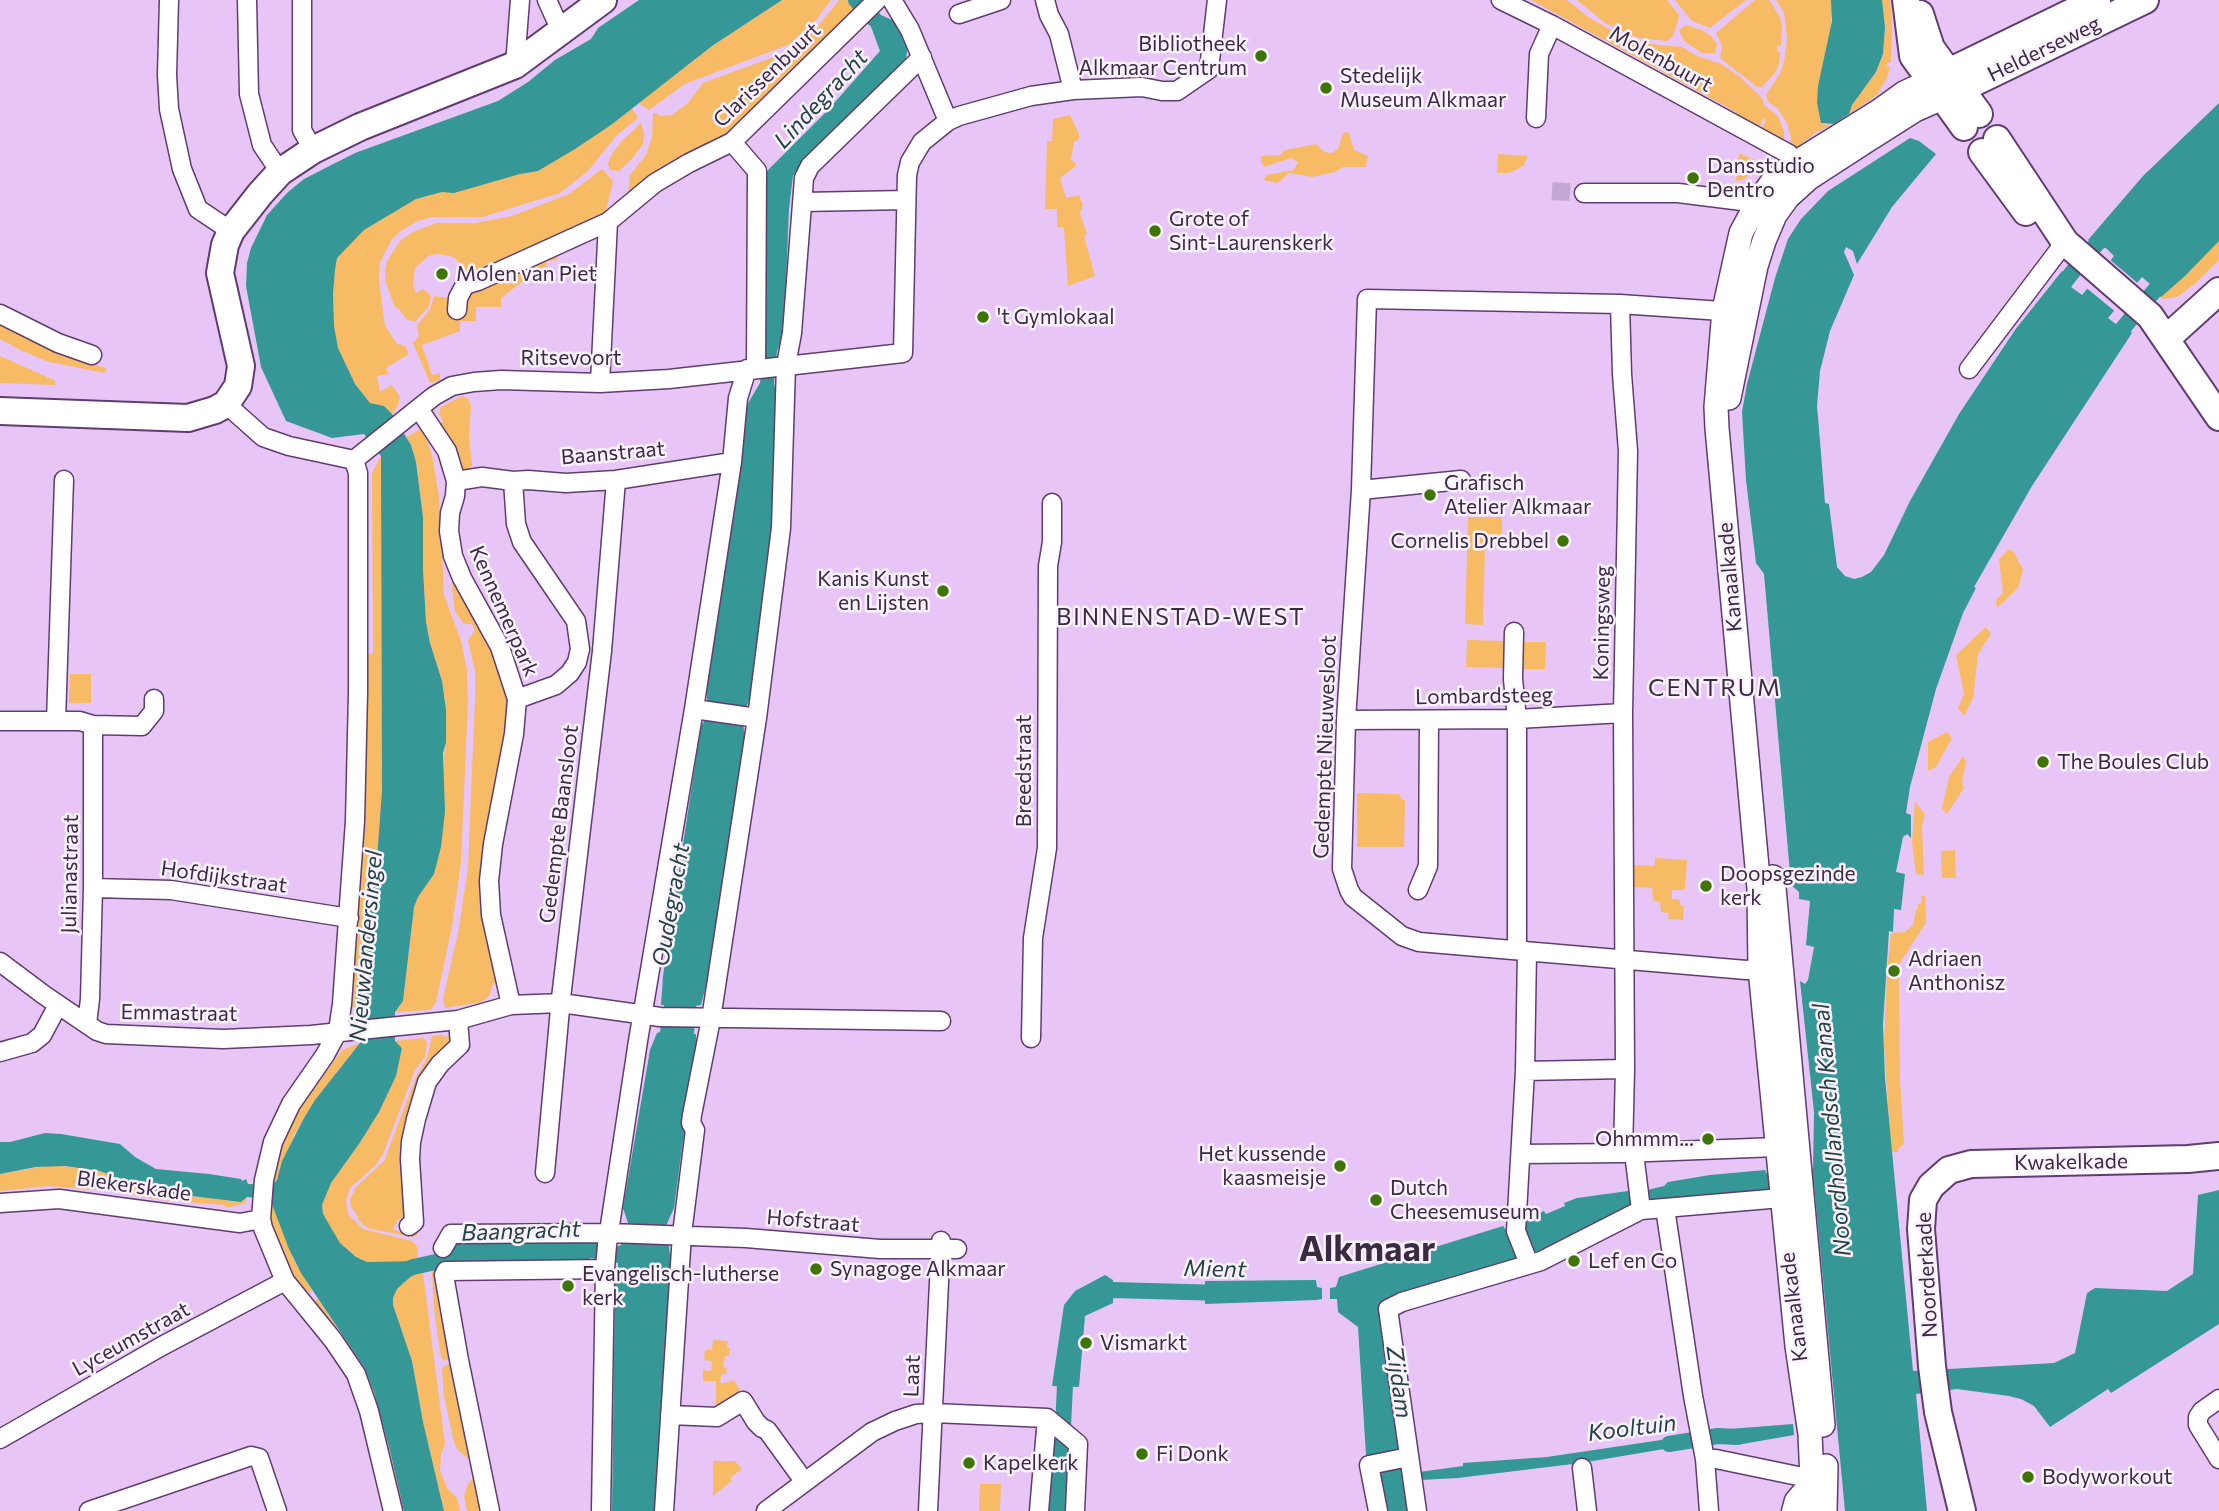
<!DOCTYPE html>
<style>
body{margin:0}
canvas{display:block;background:#e7c6f7}
</style>
<canvas width="2219" height="1511"></canvas>
<script>
const ctx = document.querySelector('canvas').getContext('2d');
ctx.lineJoin = 'round';
function paint(path, color) {
  ctx.fillStyle = color;
  ctx.fill(path, 'evenodd');
}
function toPath(rows) {
  const path = new Path2D();
  for (const r of rows) {
    path.moveTo(r[0], r[1]);
    for (let i = 2; i < r.length; i += 2) path.lineTo(r[i], r[i + 1]);
  }
  return path;
}
function strokePath(path, color, width, dash) {
  ctx.strokeStyle = color;
  ctx.lineWidth = width;
  ctx.lineCap = dash ? 'butt' : 'round';
  ctx.setLineDash(dash || []);
  ctx.stroke(path);
}
function write(font, color, halo, rows, align = 'center') {
  ctx.font = font + ' Commissioner,sans-serif';
  ctx.lineWidth = 5;
  ctx.setLineDash([]);
  ctx.textBaseline = 'middle';
  ctx.strokeStyle = halo;
  ctx.fillStyle = color;
  for (const [text, x, y, turn = 0] of rows) {
    ctx.save();
    ctx.translate(x, y);
    ctx.rotate((+turn || 0) * Math.PI / 180);
    ctx.textAlign = isNaN(turn) ? turn : align;
    if (halo) ctx.strokeText(text, 0, 0);
    ctx.fillText(text, 0, 0);
    ctx.restore();
  }
}
paint(toPath([
 [782,0,831,0,816,20,790,44,685,84,649,110,640,104,640,102,712,46],
 [839,0,873,0,726,142,628,195,630,175,646,155,652,137,653,113,657,113,659,116,672,115,688,103,703,83,779,55,796,46,815,30],
 [1531,0,1567,0,1588,17,1621,36,1639,43,1682,47,1697,56,1721,64,1740,77,1762,98,1764,105,1778,116,1784,132,1784,141,1781,144,1760,131,1766,120,1764,118,1758,129,1739,120,1736,112],
 [1577,0,1667,0,1679,15,1678,21,1673,36,1667,41,1638,38,1605,23],
 [1675,0,1746,0,1710,28,1692,21],
 [1755,0,1769,0,1779,15,1782,25,1781,45,1777,46,1777,51,1780,52,1779,64,1775,73,1762,87,1757,87,1720,58,1722,46,1716,33],
 [1776,0,1831,0,1832,10,1830,35,1817,96,1821,124,1832,125,1815,133,1793,151,1790,147,1791,138,1787,123,1777,108,1768,102,1766,95,1780,73,1784,62,1787,39,1784,13],
 [1882,0,1890,0,1892,20,1891,62,1887,63,1887,67,1890,67,1887,78,1877,95,1849,114,1852,105,1876,72,1883,55,1885,27],
 [1686,25,1702,30,1711,36,1717,45,1715,53,1702,53,1684,41,1679,30],
 [632,108,638,118,617,135,588,171,560,193,483,217,434,217,420,220,402,230,392,239,380,262,379,281,385,326,397,344,405,346,409,354,386,368,389,374,377,376,380,392,392,385,400,397,398,405,392,414,384,406,370,403,355,384,338,348,334,326,333,294,335,270,337,258,345,248,364,230,416,199,442,192,454,192,520,174,538,171,611,125],
 [1070,115,1079,134,1079,139,1074,142,1071,160,1076,163,1076,166,1060,178,1066,198,1079,195,1083,205,1080,213,1087,234,1084,236,1095,276,1068,286,1064,228,1057,227,1057,209,1045,209,1047,141,1052,141,1053,119],
 [641,123,644,134,643,144,632,159,619,171,610,170,608,164,612,154,620,143],
 [1346,132,1349,133,1354,150,1368,156,1366,167,1343,167,1335,172,1312,177,1289,173,1278,183,1264,180,1266,175,1294,170,1298,162,1291,158,1264,167,1261,161,1261,156,1280,155,1285,150,1316,144,1324,152,1332,153,1338,149,1343,133],
 [1739,153,1761,163,1757,170,1742,180,1736,181],
 [1498,154,1528,156,1524,165,1518,169,1508,173,1497,173],
 [602,169,613,181,604,219,477,278,465,270,455,258,450,256,437,254,428,256,415,268,413,285,416,293,423,289,431,296,429,306,415,322,406,319,399,309,395,307,386,284,385,272,387,261,400,241,411,233,436,223,475,223,512,216,569,194],
 [2219,241,2219,260,2196,283,2177,297,2163,299,2161,297,2185,276],
 [558,250,557,260,547,261,546,268,530,276,501,298,501,307,476,307,476,321,460,321,460,331,422,345,432,375,440,373,440,380,430,383,413,343,419,336,417,325,430,310,434,296,449,298,452,300,464,303,475,287],
 [0,325,43,346,107,369,105,373,49,362,22,351,0,339],
 [0,356,47,377,55,381,55,385,0,383],
 [462,396,467,398,471,405,469,439,472,464,471,469,457,470,438,425,443,421,439,414,441,407],
 [421,429,423,430,432,455,439,496,444,595,461,641,467,670,468,702,461,862,452,927,436,1002,431,1010,395,1012,403,1001,414,907,418,897,434,873,441,847,446,710,442,681,430,643,426,622,423,570,423,516,416,462,411,445,406,437],
 [381,456,382,792,377,858,367,938,355,995,362,1015,349,1004,366,658,367,654,373,653,372,473],
 [1468,517,1502,517,1502,535,1507,535,1507,543,1485,543,1483,625,1465,624],
 [2009,549,2014,552,2023,570,2018,588,1997,608,1996,600,2003,593,1999,559],
 [453,570,499,656,511,709,494,816,498,982,493,983,490,995,482,1002,445,1008,443,999,459,928,468,867,475,698,475,671,468,640,475,630,472,624,464,624,455,612,452,587],
 [1986,627,1991,634,1978,654,1973,698,1964,716,1958,708,1964,694,1956,655],
 [1467,640,1506,641,1505,668,1466,667],
 [1522,642,1546,642,1545,669,1522,669],
 [70,674,91,674,91,703,69,703],
 [1947,732,1952,738,1936,767,1928,771,1928,742],
 [1963,756,1966,761,1962,782,1964,788,1947,814,1942,808,1949,777],
 [1357,793,1399,794,1402,800,1405,800,1404,847,1357,847],
 [1915,802,1925,814,1922,827,1924,875,1916,874,1912,842],
 [1955,850,1956,878,1942,878,1941,851],
 [1655,858,1687,860,1685,890,1672,890,1672,899,1679,899,1681,906,1684,906,1683,920,1668,919,1669,913,1661,912,1660,902,1653,901,1652,888,1633,887,1633,865,1655,866],
 [1921,896,1925,896,1926,923,1899,964,1900,1081,1904,1144,1898,1149,1898,1152,1891,1152,1884,1043,1887,972,1891,933,1905,932,1913,925,1916,910,1918,910,1918,904,1922,903],
 [450,1033,455,1041,446,1054,403,1165,403,1203,411,1209,411,1211,397,1221,393,1230,413,1234,417,1233,418,1235,413,1237,371,1229,363,1225,358,1219,358,1217,351,1207,350,1199,356,1187,384,1161,416,1077,427,1058,432,1036,443,1035,444,1037,450,1036],
 [423,1038,427,1042,425,1057,415,1070,383,1154,375,1166,350,1188,346,1201,348,1214,363,1229,412,1241,417,1246,418,1254,415,1261,367,1262,356,1257,340,1243,323,1214,322,1205,331,1183,359,1144,379,1112,396,1076,402,1048,395,1041],
 [360,1043,315,1100,304,1118,294,1135,277,1180,272,1185,278,1153,296,1114,342,1050],
 [52,1165,100,1171,150,1191,240,1202,247,1197,245,1203,231,1207,226,1207,225,1205,161,1200,107,1191,49,1186,0,1191,0,1174],
 [270,1201,275,1207,293,1259,312,1290,306,1294,283,1258,275,1236,269,1215],
 [434,1269,438,1269,452,1358,445,1361,441,1358,434,1309,432,1272],
 [418,1270,423,1273,445,1444,441,1454,440,1471,447,1488,457,1498,460,1511,444,1511,423,1422,412,1361,393,1305,393,1298,397,1289],
 [318,1299,364,1367,374,1392,390,1451,404,1511,397,1511,377,1422,312,1303],
 [713,1340,728,1341,727,1348,730,1348,729,1356,725,1356,723,1367,727,1368,726,1374,722,1374,720,1381,721,1384,734,1380,741,1392,716,1407,716,1381,703,1381,703,1370,711,1371,712,1361,704,1360,705,1350,712,1350],
 [449,1364,455,1367,475,1461,469,1460,458,1450,454,1442,444,1396,442,1371,443,1367],
 [713,1461,735,1461,742,1469,730,1478,732,1481,713,1496],
 [478,1475,486,1511,467,1511,464,1496,468,1484,473,1478],
 [980,1484,1001,1484,1000,1511,979,1511]
]), '#f7bb65');
paint(toPath([
 [639,0,782,0,712,46,611,125,575,149,538,171,520,174,454,193,442,192,416,199,364,230,337,258,335,270,333,294,334,326,338,348,355,384,370,403,384,406,392,414,411,445,416,462,423,517,423,570,426,622,430,643,442,681,446,710,446,742,443,753,445,811,441,847,434,874,418,897,414,907,403,1001,395,1012,395,1041,402,1048,396,1076,379,1112,359,1144,331,1183,322,1205,323,1214,340,1243,356,1257,367,1262,415,1261,418,1270,397,1289,393,1298,393,1305,412,1361,423,1422,444,1511,404,1511,390,1451,374,1392,364,1367,301,1273,289,1249,270,1199,247,1197,241,1202,150,1191,100,1171,65,1166,36,1167,0,1174,0,1142,10,1142,45,1133,61,1134,120,1144,135,1157,156,1169,209,1174,241,1179,242,1181,246,1179,248,1184,272,1185,277,1180,282,1161,304,1118,315,1100,360,1043,362,1015,355,995,367,938,377,858,382,791,381,456,364,434,332,438,286,421,261,367,246,286,247,263,251,248,267,215,288,192,304,179,355,153,498,101,528,82,555,60,591,39,598,28],
 [1831,0,1882,0,1885,27,1883,54,1876,72,1852,105,1849,114,1834,124,1821,123,1817,103,1818,86,1832,21],
 [872,11,901,24,908,42,906,60,802,161,793,176,789,209,784,332,777,351,774,383,777,396,772,524,751,696,745,710,743,723,745,739,707,982,701,1005,696,1006,694,1034,696,1034,697,1056,684,1133,674,1208,666,1226,654,1228,629,1226,623,1208,650,1050,657,1033,660,1032,664,1005,661,1005,663,976,701,726,706,718,708,705,704,677,744,410,760,383,764,352,764,177,768,170,828,110,880,51,867,16],
 [2219,103,2219,241,2185,276,2161,297,2147,289,2150,284,2142,277,2108,318,2117,325,2121,321,2132,333,2032,486,1974,587,1976,588,1963,613,1936,689,1910,787,1906,813,1911,815,1911,838,1907,834,1903,837,1896,872,1905,874,1901,910,1894,909,1893,932,1889,931,1883,1024,1885,1078,1913,1371,2054,1363,2075,1353,2087,1293,2095,1288,2167,1291,2193,1274,2198,1195,2219,1190,2219,1324,2111,1393,2108,1389,2050,1427,2034,1406,2021,1399,2009,1396,1957,1389,1916,1394,1927,1511,1845,1511,1814,1184,1768,1189,1768,1191,1649,1202,1647,1190,1664,1186,1668,1182,1710,1175,1765,1170,1767,1174,1813,1169,1814,1112,1800,981,1805,984,1808,980,1814,947,1806,945,1810,901,1799,899,1799,892,1791,885,1764,574,1756,563,1746,480,1742,412,1747,384,1775,278,1788,239,1801,219,1828,191,1910,138,1919,141,1936,154,1892,207,1857,264,1853,251,1846,247,1844,252,1854,275,1830,331,1820,371,1817,406,1820,441,1825,503,1829,504,1837,567,1845,576,1854,579,1862,577,1871,572,1884,555,1910,501,1959,414,2015,330,2062,271,2075,281,2071,287,2082,295,2114,256,2107,249,2101,246,2098,249,2088,240,2143,176],
 [1628,1191,1630,1193,1631,1203,1624,1208,1624,1212,1539,1253,1536,1252,1529,1244,1514,1249,1516,1259,1513,1263,1388,1299,1401,1449,1379,1456,1366,1455,1358,1327,1338,1312,1337,1299,1330,1299,1330,1288,1336,1287,1339,1277,1503,1226,1509,1234,1524,1220,1544,1211,1546,1214,1565,1206,1564,1203,1577,1198],
 [589,1240,617,1247,629,1240,667,1240,669,1247,671,1263,657,1511,612,1511,615,1279,618,1275,618,1263,591,1258,585,1261,441,1265,439,1257,452,1242],
 [1105,1275,1113,1280,1113,1303,1085,1316,1079,1387,1052,1386,1064,1305,1075,1291],
 [1316,1280,1317,1287,1322,1288,1322,1299,1316,1300,1205,1304,1205,1281],
 [1793,1424,1794,1435,1737,1445,1715,1440,1714,1432,1725,1433,1729,1429],
 [1688,1436,1690,1444,1688,1445,1581,1463,1458,1478,1420,1480,1411,1511,1384,1511,1376,1474,1382,1470,1396,1468,1419,1472,1463,1466,1463,1463,1547,1457],
 [1051,1450,1070,1452,1066,1511,1049,1511]
]), '#359796');
paint(toPath([
 [2108,258,2140,285,2117,313,2084,286]
]), '#e7c6f7');
strokePath(toPath([
 [856,0,874,19],
 [2056,293,2082,260,2109,231],
 [2113,340,2166,277],
 [399,1273,413,1267,445,1260,460,1252],
 [1094,1298,1112,1290,1224,1293],
 [1669,1444,1718,1436,1737,1437],
 [1059,1511,1065,1385,1069,1367]
]), '#359796', 16);
strokePath(toPath([
 [1552,191,1584,193]
]), '#c4a7d3', 18, [18, 9]);
const minor = toPath([
 [169,0,167,75,169,109,182,169,198,209,231,231],
 [247,0,249,94,262,145,280,172],
 [302,0,302,130,313,150],
 [547,0,561,31],
 [892,0,910,30,948,121],
 [1045,0,1049,15,1059,34,1073,90],
 [1501,0,1552,25,1789,154,1797,162],
 [959,14,1001,0],
 [515,65,520,0],
 [1536,118,1539,54,1552,25],
 [732,142,757,171,756,368],
 [1584,193,1678,193,1750,202,1766,210],
 [802,202,906,200],
 [1620,304,1622,374,1628,451,1623,713,1625,1069,1623,1153],
 [457,310,458,298,465,285,478,281,608,222,655,183,689,163,732,142,877,0],
 [1736,312,1620,304,1367,299,1361,490,1346,720,1342,869,1349,890,1353,897,1402,936,1419,942,1746,970,1760,969],
 [0,314,58,343,92,355],
 [1969,369,2065,242],
 [600,383,608,222],
 [226,404,263,437,289,446,354,460],
 [419,409,447,451,456,481,455,496,450,513,449,531,453,556,462,578,500,647,517,699,514,734,493,844,489,881,491,915,511,1005],
 [354,460,434,396,452,386,474,382,501,380,600,383,669,379,903,353,907,175,910,162,922,142,948,121,959,116,1031,96,1073,90,1142,87,1162,91,1177,91,1209,69,1217,0],
 [354,460,358,473,358,693,355,821,342,1004,338,1031,325,1055,291,1104,273,1142,264,1180,261,1219,263,1228,285,1281,333,1340,356,1374,369,1411,393,1511],
 [456,481,482,477,513,481,528,480,566,483,616,480,732,462],
 [513,481,516,524,522,542,576,621,580,649,577,662,570,673,556,685,517,699],
 [1361,490,1461,480],
 [1514,632,1513,679,1517,719,1517,950],
 [694,709,757,718],
 [1346,720,1517,719,1623,713],
 [0,721,80,721,93,725,142,726,154,711,154,699],
 [56,721,64,480],
 [93,888,171,890,349,918],
 [1418,890,1428,866,1429,721],
 [1527,951,1525,1071,1516,1231,1529,1264],
 [0,962,44,995,97,1031,106,1034,223,1039,311,1035,458,1020,511,1005,561,1003,660,1017,941,1021],
 [87,1024,90,999,93,888,93,725],
 [1031,1038,1033,938,1047,848,1048,566,1052,542,1052,503],
 [0,1052,32,1043,42,1035,58,1005],
 [1525,1071,1625,1069],
 [1634,1153,1641,1210],
 [1521,1154,1623,1153,1777,1147],
 [545,1173,561,998,602,651,616,480],
 [0,1203,59,1199,240,1223,261,1219],
 [1665,1208,1693,1396,1705,1459,1709,1511],
 [409,1226,414,1222,410,1159,411,1142,416,1119,427,1082,440,1064,460,1045,458,1020],
 [443,1248,451,1234,610,1233,746,1238,880,1249,957,1249],
 [2219,1399,2202,1411,2198,1417,2198,1425,2219,1459],
 [670,1415,717,1417,743,1401,756,1422,762,1428,767,1430,804,1481],
 [1047,1418,1078,1444,1075,1511],
 [0,1439,162,1346,285,1281],
 [1705,1459,1716,1459,1822,1481],
 [1582,1468,1587,1511],
 [89,1511,251,1456,259,1458,277,1511],
 [490,1511,459,1360,444,1275,446,1271,605,1269],
 [601,1511,605,1269,607,1245,638,1041,694,709,732,462,738,398,747,369],
 [664,1511,682,1234,695,1130,691,1123,692,1115,711,1019,757,718,781,528,786,365,792,333,804,178,810,166,922,57],
 [766,1511,872,1432,895,1421,916,1414,934,1413,1047,1418],
 [928,1511,941,1241],
 [1039,1511,1047,1418],
 [1378,1511,1369,1465,1409,1457],
 [1417,1511,1388,1309,1402,1302,1541,1261,1641,1210,1793,1197],
 [1791,1511,1794,1500,1812,1479]
]);
const tertiary = toPath([
 [1729,398,1756,266,1764,241,1775,215,1788,197,1809,178,1866,141,1915,110,1942,98],
 [1773,877,1823,1425],
 [1808,1511,1812,1479,1810,1434,1797,1346,1760,969,1759,889,1717,428,1716,407,1724,310,1741,233,1756,205,1772,182,1797,162,1879,111,1904,93,1930,81],
 [1825,1511,1826,1466]
]);
const secondary = toPath([
 [1906,0,1913,56,1964,127],
 [1920,14,1931,48,1979,114],
 [1930,81,2097,0],
 [1942,98,2145,0],
 [1997,139,2065,242,2150,316,2219,417],
 [1982,152,2026,212],
 [2166,339,2219,291],
 [0,411,188,418,215,410,226,404,238,386,241,366,220,273,225,245,231,231,260,194,280,172,313,150,360,127,515,65,603,0],
 [1962,1511,1938,1412,1932,1366,1921,1229,1923,1200,1931,1186,1949,1170,1971,1164,2188,1159,2219,1156]
]);
strokePath(minor, '#603c70', 21);
strokePath(tertiary, '#603c70', 26);
strokePath(secondary, '#603c70', 30);
strokePath(minor, '#fff', 18);
strokePath(tertiary, '#fff', 23);
strokePath(secondary, '#fff', 26);
for (const [x, y, r, color] of [
 [1261,56,7,"#3e7401"],
 [1326,88,7,"#3e7401"],
 [1693,178,7,"#3e7401"],
 [1155,231,7,"#3e7401"],
 [442,274,7,"#3e7401"],
 [983,317,7,"#3e7401"],
 [1430,495,7,"#3e7401"],
 [1563,541,7,"#3e7401"],
 [943,591,7,"#3e7401"],
 [2043,762,7,"#3e7401"],
 [1706,886,7,"#3e7401"],
 [1894,971,7,"#3e7401"],
 [1708,1139,7,"#3e7401"],
 [1340,1166,7,"#3e7401"],
 [1376,1200,7,"#3e7401"],
 [1574,1261,7,"#3e7401"],
 [816,1269,7,"#3e7401"],
 [568,1286,7,"#3e7401"],
 [1086,1343,7,"#3e7401"],
 [1142,1454,7,"#3e7401"],
 [969,1463,7,"#3e7401"],
 [2028,1477,7,"#3e7401"]
]) {
  const dot = new Path2D();
  dot.arc(x, y, r, 0, 2 * Math.PI);
  ctx.fillStyle = color;
  ctx.fill(dot);
  strokePath(dot, '#faf2fe', 2.5);
}
write('21px', '#3a2a42', '#faf2fe', [
 ["Bibliotheek",1247,44,"right"],
 ["Alkmaar Centrum",1247,68,"right"],
 ["Stedelijk",1340,76],
 ["Museum Alkmaar",1340,100],
 ["Dansstudio",1707,166],
 ["Dentro",1707,190],
 ["Grote of",1169,219],
 ["Sint-Laurenskerk",1169,243],
 ["Molen van Piet",456,274],
 ["'t Gymlokaal",997,317],
 ["Grafisch",1444,483],
 ["Atelier Alkmaar",1444,507],
 ["Cornelis Drebbel",1549,541,"right"],
 ["Kanis Kunst",929,579,"right"],
 ["en Lijsten",929,603,"right"],
 ["The Boules Club",2057,762],
 ["Doopsgezinde",1720,874],
 ["kerk",1720,898],
 ["Adriaen",1908,959],
 ["Anthonisz",1908,983],
 ["Ohmmm...",1694,1139,"right"],
 ["Het kussende",1326,1154,"right"],
 ["kaasmeisje",1326,1178,"right"],
 ["Dutch",1390,1188],
 ["Cheesemuseum",1390,1212],
 ["Lef en Co",1588,1261],
 ["Synagoge Alkmaar",830,1269],
 ["Evangelisch-lutherse",582,1274],
 ["kerk",582,1298],
 ["Vismarkt",1100,1343],
 ["Fi Donk",1156,1454],
 ["Kapelkerk",983,1463],
 ["Bodyworkout",2042,1477]
], 'left');
write('21px', '#3a2a42', '#faf2fe', [
 ["Helderseweg",2044,49,-26],
 ["Molenbuurt",1661,59,29],
 ["Clarissenbuurt",767,75,-44],
 ["Ritsevoort",571,358],
 ["Baanstraat",613,453,-5],
 ["Kanaalkade",1730,577,-95],
 ["Kennemerpark",504,611,66],
 ["Koningsweg",1602,623,-89],
 ["Lombardsteeg",1484,696,-1],
 ["Gedempte Nieuwesloot",1325,747,-88],
 ["Breedstraat",1024,771,-90],
 ["Gedempte Baansloot",559,824,-83],
 ["Julianastraat",70,874,-89],
 ["Hofdijkstraat",224,877,8],
 ["Emmastraat",179,1013,1],
 ["Kwakelkade",2071,1162,-1],
 ["Blekerskade",134,1186,8],
 ["Hofstraat",813,1221,5],
 ["Noorderkade",1927,1275,-93],
 ["Kanaalkade",1794,1307,-97],
 ["Lyceumstraat",131,1339,-29],
 ["Laat",912,1376,-88]
]);
write('italic 23px', '#254242', '#faf2fe', [
 ["Lindegracht",821,99,-47],
 ["Oudegracht",671,905,-80],
 ["Nieuwlandersingel",366,946,-85],
 ["Noordhollandsch Kanaal",1832,1130,-95],
 ["Baangracht",521,1231,-2],
 ["Mient",1215,1269,1],
 ["Zijdam",1399,1382,82],
 ["Kooltuin",1632,1428,-7]
]);
ctx.letterSpacing = '2px';
write('23px', '#3a2a42', '#faf2fe', [
 ["BINNENSTAD-WEST",1181,617]
]);
ctx.letterSpacing = '0px';
ctx.letterSpacing = '2px';
write('24px', '#3a2a42', '#faf2fe', [
 ["CENTRUM",1715,688]
]);
ctx.letterSpacing = '0px';
write('bold 35px', '#3a2a42', '#faf2fe', [
 ["Alkmaar",1367,1249]
]);
</script>
